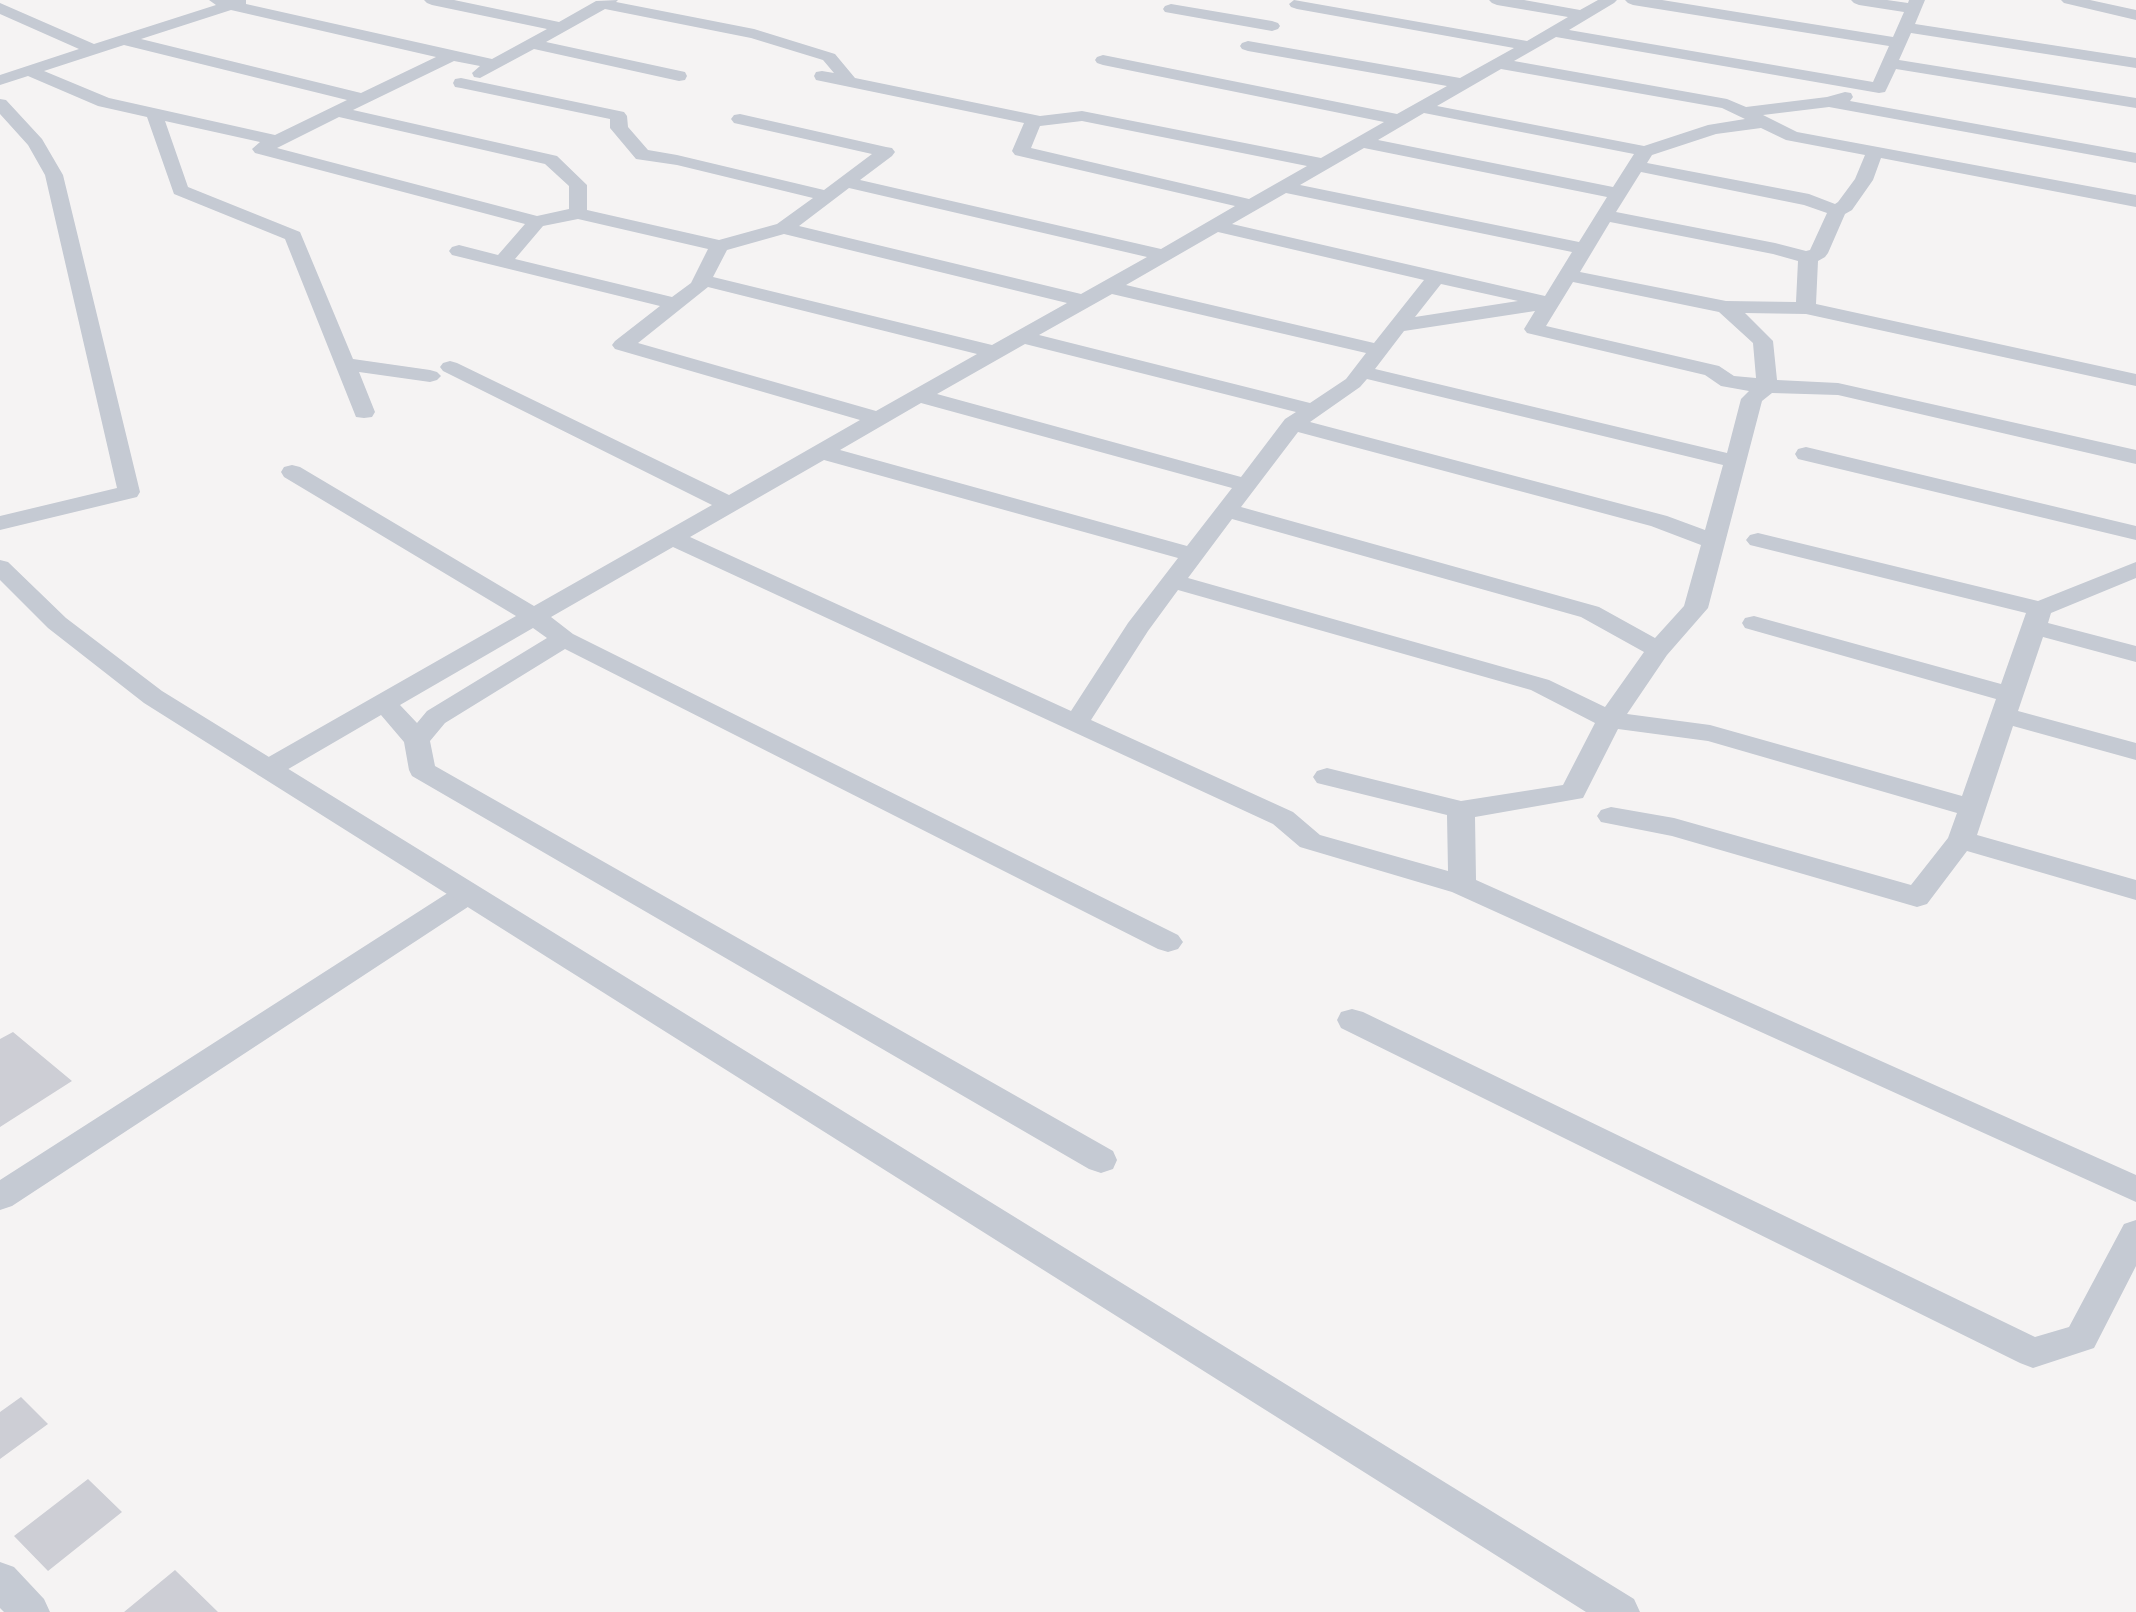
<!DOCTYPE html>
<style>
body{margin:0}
canvas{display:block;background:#f5f3f3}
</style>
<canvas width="2136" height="1612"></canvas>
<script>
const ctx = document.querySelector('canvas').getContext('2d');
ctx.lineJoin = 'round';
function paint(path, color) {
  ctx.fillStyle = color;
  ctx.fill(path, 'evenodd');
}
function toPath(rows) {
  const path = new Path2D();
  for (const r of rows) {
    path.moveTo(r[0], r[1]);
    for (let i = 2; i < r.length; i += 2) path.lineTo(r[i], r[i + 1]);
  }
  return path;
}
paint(toPath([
 [13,1032,72,1081,0,1127,0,1039],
 [21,1397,48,1424,0,1459,0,1412],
 [88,1479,122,1512,48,1571,14,1536],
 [175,1570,218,1612,124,1612]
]), '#cdced5');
paint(toPath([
 [209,0,246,0,246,4,492,59,547,29,432,5,427,3,424,0,454,0,559,22,596,1,618,0,616,2,754,29,835,54,855,78,1040,116,1082,111,1321,158,1384,122,1103,65,1097,63,1095,60,1097,57,1103,55,1397,114,1447,86,1248,51,1242,49,1240,46,1242,43,1248,41,1460,78,1514,48,1297,9,1291,7,1289,4,1294,0,1527,41,1568,17,1497,5,1492,3,1489,0,1524,0,1580,10,1598,0,1617,0,1614,3,1569,30,1873,82,1889,46,1633,5,1628,3,1625,0,1662,0,1893,37,1904,12,1859,5,1854,3,1851,0,1887,0,1908,3,1909,0,1925,0,1915,24,2136,58,2136,68,1911,33,1899,60,2136,98,2136,108,1896,69,1887,88,1885,92,1879,93,1556,37,1514,61,1727,99,1746,107,1827,97,1845,92,1851,93,1853,97,1850,101,2136,153,2136,163,1829,107,1763,115,1797,132,2136,195,2136,207,1881,158,1873,180,1852,210,1845,214,1828,253,1825,257,1818,261,1816,304,2136,374,2136,386,1806,314,1745,313,1773,341,1777,380,1838,383,2136,450,2136,464,1838,395,1772,393,1762,401,1708,608,1667,655,1627,714,1710,725,1962,796,1996,699,1745,628,1742,623,1745,618,1754,616,2001,684,2026,613,1750,545,1746,540,1750,535,1758,533,2038,601,2136,562,2136,578,2051,613,2048,623,2136,646,2136,662,2043,637,2018,711,2136,743,2136,760,2013,726,1977,835,2136,880,2136,900,1967,851,1927,904,1917,907,1672,836,1601,822,1597,816,1601,810,1611,807,1674,818,1911,885,1948,838,1957,813,1708,741,1618,729,1583,798,1475,817,1476,880,2136,1175,2136,1202,1452,892,1300,847,1273,824,673,547,551,617,573,634,1178,935,1183,942,1178,949,1168,952,1158,949,565,649,445,723,430,741,435,766,1113,1151,1117,1160,1113,1169,1101,1173,1089,1169,412,776,409,770,404,742,381,715,278,775,268,777,258,775,255,769,258,763,516,616,284,477,281,472,284,467,292,465,300,467,534,606,712,505,443,371,440,367,443,363,450,361,457,363,729,495,860,420,615,349,612,345,615,341,660,306,452,255,449,251,452,247,459,245,498,255,525,224,255,153,252,149,260,142,165,121,188,187,300,232,353,359,430,370,437,372,441,376,437,380,430,382,359,372,375,412,372,417,364,418,356,417,285,239,174,194,147,117,98,106,28,76,0,85,0,75,79,49,0,14,0,3,94,44,216,5,209,0],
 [605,9,751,38,823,60,834,73,822,71,816,72,814,76,816,80,1024,123,1012,151,1015,155,1235,206,1161,249,860,180,892,156,895,152,892,148,886,147,740,114,734,115,731,119,734,123,872,154,824,190,677,155,648,150,628,127,627,116,624,112,461,78,455,79,453,83,455,87,461,88,610,119,610,128,636,159,677,165,813,198,777,224,719,240,587,210,587,185,557,156,353,110,454,61,480,66,472,73,474,77,480,78,534,49,679,81,685,80,687,76,685,72,546,42,605,9],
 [231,10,436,57,361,93,141,39,231,10],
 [124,45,347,100,275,135,109,98,44,71,124,45],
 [1501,69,1722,108,1745,119,1708,125,1644,146,1437,106,1501,69],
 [1424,113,1634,154,1613,187,1378,140,1424,113],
 [339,117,545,164,569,186,569,209,537,216,277,148,339,117],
 [1082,121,1307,166,1249,199,1031,148,1040,126,1082,121],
 [1761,128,1786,140,1865,155,1855,179,1838,202,1835,204,1809,194,1647,163,1652,155,1716,134,1761,128],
 [1364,148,1607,197,1579,242,1300,185,1364,148],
 [1641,172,1804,205,1827,213,1810,250,1806,251,1775,243,1616,212,1641,172],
 [849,188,1147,257,1081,294,799,226,849,188],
 [1286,193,1572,252,1545,296,1232,224,1286,193],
 [578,219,708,249,691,283,672,297,515,259,543,226,578,219],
 [1610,222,1773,254,1798,261,1796,302,1726,301,1580,272,1610,222],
 [1218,232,1424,280,1374,343,1126,285,1218,232],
 [784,234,1067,303,992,345,713,277,727,250,784,234],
 [1573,282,1719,312,1753,343,1756,378,1734,376,1719,366,1546,326,1573,282],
 [1441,284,1518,301,1415,317,1441,284],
 [708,287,977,354,876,411,638,343,708,287],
 [1112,294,1366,353,1346,379,1310,403,1039,335,1112,294],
 [1535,311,1524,329,1527,333,1705,375,1721,386,1749,391,1741,399,1727,453,1375,369,1404,331,1535,311],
 [1025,344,1296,412,1285,419,1241,477,937,394,1025,344],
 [1367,379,1723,465,1705,530,1667,516,1310,422,1360,387,1367,379],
 [921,403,1232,488,1187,546,840,450,921,403],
 [1298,432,1651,526,1701,545,1684,606,1655,638,1599,607,1241,507,1298,432],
 [824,460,1178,558,1128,623,1071,711,690,537,824,460],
 [1232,519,1581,617,1644,652,1605,707,1549,680,1188,578,1232,519],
 [1178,590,1531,690,1595,723,1563,785,1461,801,1327,768,1317,771,1313,777,1317,783,1447,815,1448,871,1320,835,1293,812,1091,720,1148,631,1178,590],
 [533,628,547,638,427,711,417,723,400,705,533,628],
 [2061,0,2090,0,2136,10,2136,20,2064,3,2061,0],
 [1171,4,1272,21,1278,23,1280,26,1278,29,1272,31,1165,12,1163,9,1165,6,1171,4],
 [0,99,6,100,42,139,63,175,140,492,137,497,0,530,0,516,117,488,45,175,28,145,0,114,0,99],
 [1806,447,2136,526,2136,540,1798,459,1795,454,1798,449,1806,447],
 [467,884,477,887,481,894,477,901,12,1206,0,1210,0,1180,457,887,467,884],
 [1352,1009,1363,1012,2035,1337,2069,1327,2124,1224,2136,1220,2136,1266,2094,1348,2033,1368,2020,1363,1341,1028,1337,1020,1341,1012,1352,1009],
 [0,1562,14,1567,44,1599,50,1612,4,1612,0,1608,0,1562]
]), '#c5cad3');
paint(toPath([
 [0,560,8,562,66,618,162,691,1634,1599,1640,1612,1586,1612,144,703,48,628,0,580,0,560]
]), '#c5cad3');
</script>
